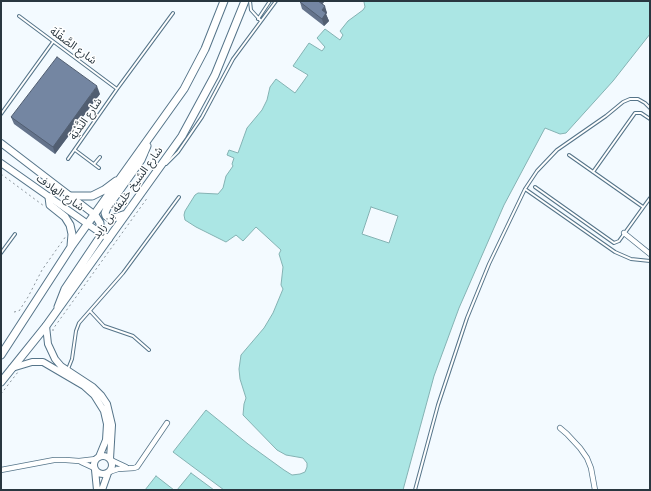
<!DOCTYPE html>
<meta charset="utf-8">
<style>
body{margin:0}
#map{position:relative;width:651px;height:491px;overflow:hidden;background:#f3faff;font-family:Helvetica,sans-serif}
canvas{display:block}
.frame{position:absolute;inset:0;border:2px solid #293740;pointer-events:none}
</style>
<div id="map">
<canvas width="651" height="491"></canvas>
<div class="frame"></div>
</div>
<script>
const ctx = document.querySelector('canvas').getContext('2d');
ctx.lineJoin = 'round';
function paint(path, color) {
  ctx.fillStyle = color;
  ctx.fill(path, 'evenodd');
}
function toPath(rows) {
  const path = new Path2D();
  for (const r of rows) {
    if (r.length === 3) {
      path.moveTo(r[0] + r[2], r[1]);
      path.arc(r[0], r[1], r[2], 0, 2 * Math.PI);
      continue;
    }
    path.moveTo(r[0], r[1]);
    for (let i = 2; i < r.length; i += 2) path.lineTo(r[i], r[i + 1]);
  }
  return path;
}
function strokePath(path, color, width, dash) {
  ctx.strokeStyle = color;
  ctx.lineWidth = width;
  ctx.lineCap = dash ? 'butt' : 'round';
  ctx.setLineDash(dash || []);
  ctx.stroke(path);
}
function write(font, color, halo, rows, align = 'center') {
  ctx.font = font + ' Helvetica,"Noto Sans Arabic",sans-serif';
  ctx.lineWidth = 3;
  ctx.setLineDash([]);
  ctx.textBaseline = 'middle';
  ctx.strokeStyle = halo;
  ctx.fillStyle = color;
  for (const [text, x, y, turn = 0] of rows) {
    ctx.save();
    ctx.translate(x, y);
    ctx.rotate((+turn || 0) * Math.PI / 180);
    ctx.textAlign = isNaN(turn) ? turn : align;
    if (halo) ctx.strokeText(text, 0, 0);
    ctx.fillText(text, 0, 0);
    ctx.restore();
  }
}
const water = toPath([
 [365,1,650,1,650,34,613,81,566,133,560,134,545,128,504,205,459,308,434,376,403,490,224,490,173,452,206,410,248,444,284,470,292,475,300,474,305,472,307,467,307,463,303,458,286,455,277,450,243,415,244,404,246,398,240,379,239,369,241,355,264,328,273,313,283,289,281,285,283,267,279,254,281,250,256,227,243,241,236,235,226,242,196,227,185,220,184,215,185,211,195,195,198,193,218,194,223,188,226,176,233,166,232,164,234,158,227,155,229,150,238,153,247,128,262,110,267,100,270,87,276,79,295,93,308,75,293,66,302,53,309,43,322,51,325,47,317,38,325,29,340,40,343,35,340,31,348,21,363,10,365,7,364,2,365,1],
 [371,207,398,216,389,243,362,234,371,207],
 [191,473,214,490,177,490,191,473],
 [156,476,174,490,145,490,156,476]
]);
paint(water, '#abe6e4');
strokePath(water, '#84b2b3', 1);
const lane = toPath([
 [250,1,251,10,261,21],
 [19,16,117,89],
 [258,19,270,1],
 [1,114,53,42],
 [75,150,99,168],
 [569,155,643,207],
 [68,159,117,89,173,13],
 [94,164,100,157],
 [166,164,178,152,202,117,233,59,276,1],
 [593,172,635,113,641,113,650,119],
 [535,187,614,243,619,241,650,198],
 [525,189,615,252,631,259,650,261],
 [1,253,15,234],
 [90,311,104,326,133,336,149,350],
 [68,369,72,359,76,331,79,323,123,273,179,197],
 [415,490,438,405,467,318,489,264,525,189,537,171,557,150,606,116,623,102,630,99,638,99,645,103,650,108]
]);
const street = toPath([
 [624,233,650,254],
 [560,428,567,434,580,448,587,458,591,468,595,490],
 [111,460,126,467],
 [81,462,94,468],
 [1,470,54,460,66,460,79,461,96,459],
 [109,472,118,469,134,468,137,467,167,423]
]);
const secondary = toPath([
 [1,143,95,215],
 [1,163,109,239],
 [46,326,48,344,55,359,61,366,93,387,101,395,107,404,112,425,110,459],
 [12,368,32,362,43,362,84,386,94,395,104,411,107,424,106,440,99,457],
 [103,465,9],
 [95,470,97,490],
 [102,490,108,473]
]);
const primary = toPath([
 [71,196,92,196,104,190,116,181],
 [49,197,50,205,65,217,70,225,72,234,71,246],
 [126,214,111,219,106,216,105,213,107,208,141,160,147,146],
 [58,307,65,289,100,237,100,223,95,215],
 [1,355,71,247,184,89,205,49,224,1],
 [1,382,46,326,182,136,215,75,245,1]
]);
strokePath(lane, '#557489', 4);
strokePath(street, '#557489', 6);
strokePath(secondary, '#557489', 8);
strokePath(primary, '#557489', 9);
strokePath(toPath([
 [1,174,44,206],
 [14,312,19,311,28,297,42,270,66,236],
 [53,331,53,329,148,197],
 [1,394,18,372]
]), '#8b959c', 1, [2, 3]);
strokePath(lane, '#fff', 2);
strokePath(street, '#fff', 4.5);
strokePath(secondary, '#fff', 6);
strokePath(primary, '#fff', 7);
paint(toPath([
 [300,2,323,4,327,13,326,14,329,21,324,26,302,9],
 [100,94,55,154,14,124,11,117]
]), '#64738b');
paint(toPath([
 [318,1,325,1,320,7],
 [325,6,327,13,326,14,329,21,324,26,322,19,322,10],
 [97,86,100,94,55,154,53,147]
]), '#515e71');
const building = toPath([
 [300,1,318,1,325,6,322,10,326,13,322,19,300,2,300,1],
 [57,57,97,86,53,147,11,117,57,57]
]);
paint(building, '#7486a2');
strokePath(building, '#515e71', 1);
write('11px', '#293740', '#fff', [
 ["شارع الصَّقْلَة",73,46,36],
 ["شارع النَّدْيَة",86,119,-55],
 ["شارع الهادف",60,193,35],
 ["شارع الشيخ خليفة بن زايد",128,193,-54]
]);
</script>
